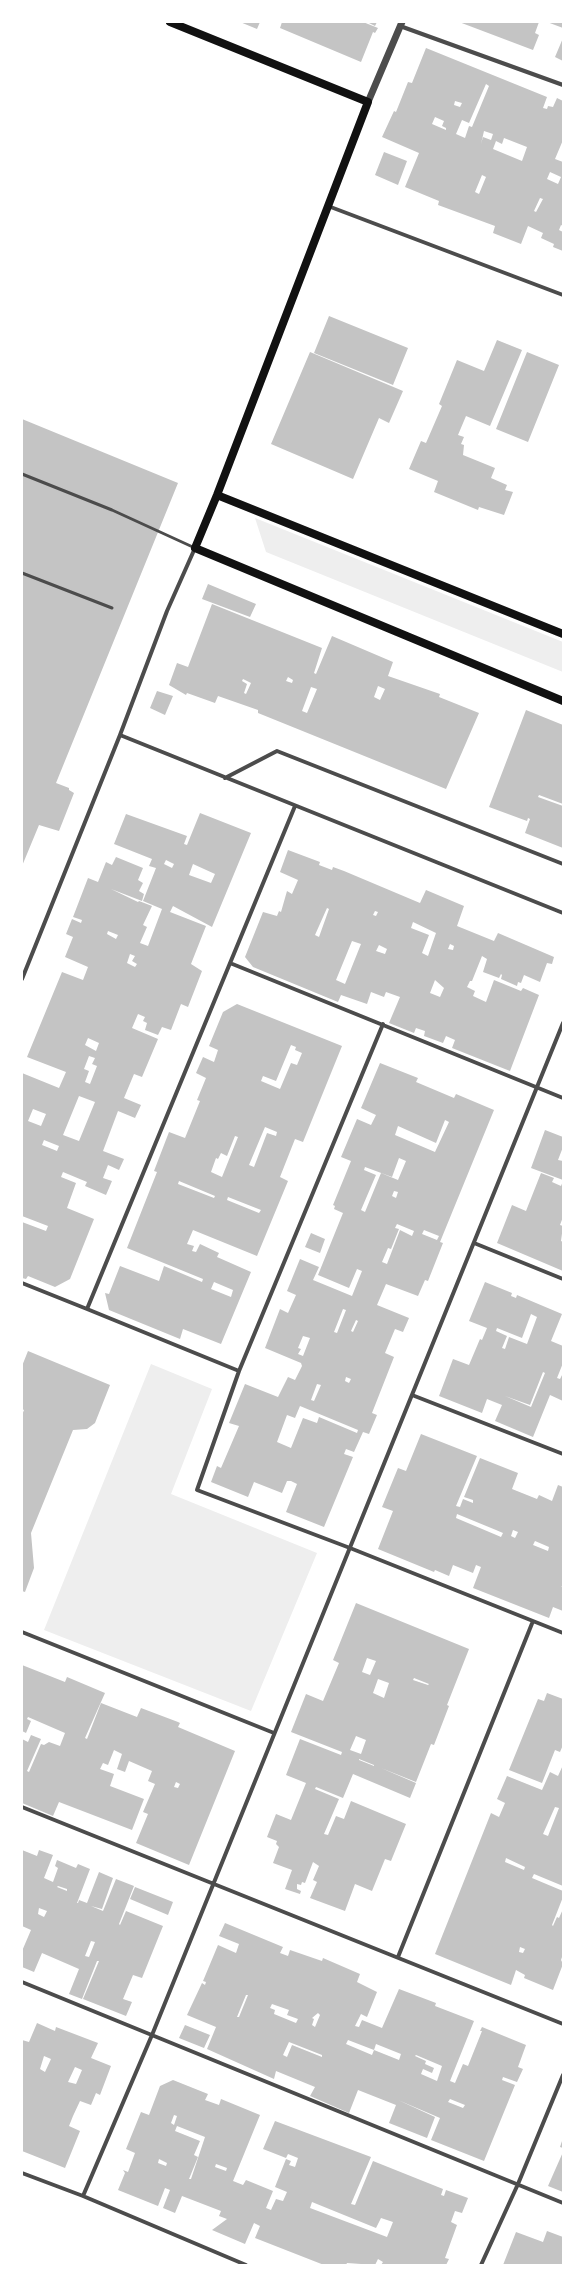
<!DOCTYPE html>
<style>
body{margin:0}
#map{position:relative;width:585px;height:2287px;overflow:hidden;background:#fff;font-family:"PT Sans Narrow",sans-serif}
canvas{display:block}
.frame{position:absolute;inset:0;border:23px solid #fff;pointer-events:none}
</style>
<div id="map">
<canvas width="585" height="2287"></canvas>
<div class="frame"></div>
</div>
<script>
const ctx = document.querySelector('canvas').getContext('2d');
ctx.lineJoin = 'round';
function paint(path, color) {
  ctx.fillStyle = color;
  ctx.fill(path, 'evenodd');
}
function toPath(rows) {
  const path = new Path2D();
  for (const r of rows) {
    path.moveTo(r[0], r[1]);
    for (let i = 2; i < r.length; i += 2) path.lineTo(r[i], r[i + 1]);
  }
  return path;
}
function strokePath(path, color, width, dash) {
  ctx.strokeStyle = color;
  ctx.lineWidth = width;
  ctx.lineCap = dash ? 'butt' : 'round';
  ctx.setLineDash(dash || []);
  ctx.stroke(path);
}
paint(toPath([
 [255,518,563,642,563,672,266,552],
 [151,1364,212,1389,171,1494,317,1553,251,1711,44,1630]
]), '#eee');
paint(toPath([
 [240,22,260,22,257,29],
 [282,22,363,22,378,28,375,33,373,32,361,62,280,28],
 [367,22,377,22,375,26],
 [459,22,539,22,535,33,539,35,533,50],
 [547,22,563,22,563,28],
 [563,38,563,61,555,57],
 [426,48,547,97,543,108,547,109,548,106,553,107,557,98,563,101,563,140,555,159,563,162,563,226,561,225,559,230,563,232,563,251,553,247,554,244,541,238,543,233,528,226,521,244,493,233,495,226,438,205,439,201,405,187,419,153,382,137,394,111,396,112,408,82,412,83],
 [486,84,489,86,472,127,469,126,465,138,456,134,462,120,469,123],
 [455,101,462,103,460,107,454,105],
 [435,117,444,121,442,126,446,128,446,130,432,124],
 [484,131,493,134,491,140,483,137,481,144],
 [504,138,527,147,522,161,493,149,496,141,502,144],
 [550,172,561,177,558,184,547,179],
 [482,175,486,177,479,194,475,192],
 [540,198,543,199,536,212,534,211],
 [384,152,407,161,398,185,375,175],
 [329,316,408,348,393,385,314,353],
 [497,340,522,350,490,426,466,416,458,435,464,437,461,444,464,445,463,455,495,468,491,478,507,485,505,490,513,492,504,515,479,507,478,510,434,492,438,481,409,469,421,441,426,443,442,406,439,404,457,360,484,371],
 [310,352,403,391,389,423,379,418,353,479,271,444],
 [527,352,559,365,528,442,496,429],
 [22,419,178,483,56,783,69,788,69,790,74,793,59,831,39,825,22,866],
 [208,584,256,604,250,617,202,599],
 [212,604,322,648,314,673,316,674,332,636,393,662,388,676,440,694,439,697,479,713,446,789,258,713,258,710,218,696,215,703,187,693,186,695,169,685,177,663,188,667],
 [288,677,293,680,292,683,286,681],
 [243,679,251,683,246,694,244,693,247,684,242,681],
 [378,686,385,689,380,700,374,697],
 [311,687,317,689,307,713,302,711],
 [157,691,173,696,165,715,150,708],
 [526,710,563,725,563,804,539,795,538,797,563,806,563,848,525,833,530,819,528,818,527,821,489,807],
 [200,813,251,833,212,927,173,906,170,912,206,926,191,964,202,971,188,1007,181,1004,171,1030,162,1027,158,1035,145,1030,147,1023,143,1021,145,1017,138,1014,132,1028,158,1039,142,1077,134,1074,124,1098,141,1105,135,1118,118,1111,103,1151,124,1159,119,1170,108,1165,103,1178,112,1181,106,1195,85,1186,87,1182,63,1172,61,1177,76,1183,67,1208,94,1219,70,1279,55,1287,28,1276,26,1279,22,1278,22,1222,46,1231,48,1226,22,1216,22,1073,59,1088,66,1072,27,1057,62,972,83,980,88,967,65,957,73,937,66,934,72,919,81,923,82,920,73,917,88,878,98,882,106,862,112,865,116,857,143,868,138,880,143,883,139,891,144,894,142,901,111,889,138,902,139,901,152,906,143,925,147,927,140,943,148,946,162,909,143,901,156,868,149,866,152,859,114,844,126,814,187,836,184,844,187,845],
 [166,860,174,864,172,868,164,864],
 [193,864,215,874,211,883,189,875],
 [108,931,118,935,116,939,107,934],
 [130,954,135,956,132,961,137,964,135,967,127,963],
 [88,1038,99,1043,96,1051,85,1045],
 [89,1056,95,1058,92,1064,97,1066,90,1084,85,1082,89,1071,84,1069],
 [79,1096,95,1102,79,1141,63,1135],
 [33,1109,46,1114,41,1126,28,1121],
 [44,1140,59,1146,57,1151,42,1145],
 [288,850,320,862,319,865,332,870,333,867,344,871,420,903,426,890,464,906,457,926,494,941,498,933,554,957,552,964,547,963,540,982,524,975,521,983,518,982,517,986,501,979,502,975,501,974,499,978,483,972,487,959,482,956,472,981,470,981,467,987,475,991,473,996,486,1002,494,980,521,991,523,988,539,995,510,1071,452,1048,455,1040,446,1036,443,1043,424,1036,425,1031,416,1028,414,1033,389,1023,400,997,386,992,384,997,371,992,367,1004,341,995,338,1002,253,967,245,957,263,912,277,916,279,911,281,912,287,891,292,894,298,880,280,872],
 [327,908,329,909,319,937,315,935],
 [375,911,378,912,376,916,373,915],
 [413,922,436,933,428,956,422,953,429,935,411,928],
 [352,941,361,944,345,984,336,980],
 [450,944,454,946,453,950,448,949],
 [379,945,387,949,385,954,376,951],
 [435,980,444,988,440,997,430,993],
 [237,1004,342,1046,303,1142,295,1139,280,1177,288,1181,257,1256,193,1230,187,1244,194,1246,192,1251,196,1252,200,1244,219,1253,217,1257,251,1272,221,1344,183,1329,180,1339,109,1310,105,1293,109,1294,120,1266,159,1281,164,1266,202,1282,203,1279,127,1248,157,1172,154,1171,169,1132,185,1138,200,1101,197,1100,206,1078,196,1073,203,1057,214,1062,218,1050,209,1046,223,1012],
 [291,1045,296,1047,295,1050,302,1053,297,1065,291,1063,280,1089,261,1081,263,1076,276,1081],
 [265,1127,277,1132,276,1136,267,1133,254,1167,249,1165],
 [235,1136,238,1137,222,1177,211,1172,216,1158,218,1159,221,1153,227,1156],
 [179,1181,215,1196,214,1198,178,1184],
 [228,1197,261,1210,259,1213,227,1200],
 [214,1282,233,1290,231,1297,211,1289],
 [380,1063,418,1078,416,1082,454,1098,456,1094,494,1110,440,1242,443,1243,428,1281,425,1280,418,1296,386,1284,377,1305,409,1318,403,1332,395,1329,385,1353,394,1357,372,1413,377,1415,369,1434,363,1432,354,1452,346,1449,344,1454,353,1457,324,1527,286,1512,297,1484,291,1481,287,1481,282,1493,254,1482,248,1497,211,1482,217,1466,221,1468,239,1426,229,1423,245,1384,278,1397,288,1377,295,1380,302,1366,301,1363,265,1348,280,1309,288,1313,296,1295,287,1291,300,1259,319,1267,313,1280,352,1296,362,1271,357,1269,349,1288,318,1275,343,1213,334,1209,335,1206,333,1205,351,1161,341,1157,357,1119,371,1125,376,1115,361,1108],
 [445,1120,449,1122,435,1152,395,1135,398,1126,436,1143],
 [399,1158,406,1161,398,1180,381,1173,365,1212,361,1210,376,1175,364,1170,365,1167,392,1177],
 [394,1191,398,1192,396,1198,392,1196],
 [397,1224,414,1231,412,1236,400,1230,387,1264,382,1262,388,1248,391,1249,399,1229,395,1228],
 [424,1230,439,1236,437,1240,422,1234],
 [343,1309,346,1310,337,1333,334,1332],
 [356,1320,358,1321,353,1332,351,1331],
 [303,1336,310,1338,303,1356,298,1354,301,1349,298,1348],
 [346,1377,351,1379,349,1383,345,1381],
 [317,1384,321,1385,314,1401,311,1400],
 [300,1406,358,1430,357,1433,319,1417,317,1423,303,1418,291,1448,277,1442,287,1415,295,1418],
 [545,1130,563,1137,563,1147,558,1160,563,1161,563,1180,531,1168],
 [541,1173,554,1178,552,1182,561,1186,563,1181,563,1217,560,1225,563,1226,561,1241,563,1242,563,1271,497,1243,512,1205,526,1211],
 [311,1233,325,1239,320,1253,305,1247],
 [485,1282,512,1293,511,1296,516,1298,517,1295,562,1314,551,1341,563,1346,563,1363,557,1378,560,1379,563,1373,563,1401,550,1395,533,1437,495,1421,502,1405,487,1399,482,1413,439,1396,453,1359,469,1365,480,1339,482,1340,487,1328,469,1321],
 [531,1314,537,1317,527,1344,509,1337,505,1349,502,1348,507,1336,496,1331,497,1328,522,1338],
 [543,1372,545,1373,531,1407,505,1396,530,1405],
 [28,1351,110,1385,95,1423,87,1429,73,1430,31,1533,34,1568,25,1592,22,1591,22,1415,24,1410,22,1409,22,1366],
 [421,1434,477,1456,456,1506,460,1507,463,1499,473,1503,473,1500,464,1497,480,1458,518,1473,512,1489,537,1499,539,1495,552,1501,558,1485,563,1487,563,1586,561,1586,563,1587,563,1611,553,1607,549,1618,473,1588,481,1567,476,1565,473,1573,453,1565,449,1576,435,1570,434,1572,378,1549,393,1511,382,1507,398,1468,406,1471],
 [457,1514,496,1530,503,1533,501,1537,494,1534,456,1518],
 [513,1530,518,1532,515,1538,511,1536],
 [535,1541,549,1547,548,1551,533,1545],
 [356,1603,469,1649,447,1705,449,1706,434,1745,431,1744,416,1782,381,1768,416,1783,410,1798,353,1774,343,1798,316,1787,315,1789,339,1799,324,1834,328,1835,336,1816,344,1819,351,1801,406,1824,391,1861,385,1859,372,1891,355,1884,345,1911,310,1898,317,1882,313,1880,319,1866,313,1862,305,1883,302,1882,301,1885,297,1884,297,1889,301,1891,300,1894,285,1889,292,1870,273,1863,279,1847,276,1844,277,1841,267,1837,276,1814,291,1820,306,1783,286,1775,300,1739,341,1755,342,1752,291,1732,306,1694,323,1701,339,1663,333,1660],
 [367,1658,376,1661,370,1675,362,1672],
 [414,1678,429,1684,428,1685,413,1680],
 [378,1679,389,1683,384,1698,373,1693],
 [356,1736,366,1740,361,1754,350,1750],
 [359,1759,374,1765,374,1766,359,1760],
 [22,1665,65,1682,67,1677,105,1693,85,1738,87,1739,101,1703,137,1717,141,1708,178,1722,180,1723,178,1727,235,1751,189,1865,136,1843,148,1814,143,1812,155,1784,148,1781,152,1771,129,1761,125,1772,117,1769,122,1754,114,1750,108,1765,103,1763,100,1769,114,1774,110,1786,144,1799,132,1830,59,1802,53,1816,22,1803,22,1739,28,1742,31,1735,41,1739,27,1771,29,1772,41,1744,44,1745,49,1742,60,1746,65,1733,28,1717,27,1719,31,1721,26,1733,22,1731],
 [176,1782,180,1784,178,1788,174,1787],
 [547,1693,563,1699,563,1745,560,1752,555,1750,542,1783,509,1770,538,1699,544,1701],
 [563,1765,563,1886,534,1874,532,1878,563,1891,563,1897,552,1925,553,1926,557,1917,559,1918,563,1909,563,1954,561,1960,563,1964,553,1990,524,1978,525,1975,516,1970,511,1985,435,1954,491,1813,499,1817,505,1803,497,1799,507,1776,542,1790,550,1772,558,1776],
 [555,1807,559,1808,548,1836,543,1834],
 [506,1858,525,1867,524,1870,505,1862],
 [520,1947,525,1949,523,1953,519,1952],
 [22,1850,37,1856,39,1850,53,1855,44,1878,53,1882,58,1868,55,1866,57,1860,76,1868,78,1864,90,1869,77,1903,78,1903,79,1900,87,1903,99,1872,113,1878,102,1909,91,1906,103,1911,116,1879,134,1886,119,1924,120,1925,126,1911,163,1926,142,1978,133,1975,123,1999,132,2002,126,2016,83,1999,99,1961,97,1961,82,1999,69,1994,79,1969,42,1953,34,1972,22,1967,22,1951,31,1930,22,1926],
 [58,1886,67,1889,67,1891,57,1887],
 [39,1908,47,1911,44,1917,38,1914],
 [91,1941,95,1942,89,1957,85,1956],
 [135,1887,173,1902,168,1915,130,1899],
 [225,1923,283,1947,280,1953,288,1956,290,1950,322,1961,323,1958,360,1974,357,1982,377,1992,367,2017,361,2014,355,2026,359,2027,362,2020,382,2028,399,1989,436,2003,435,2006,474,2021,450,2081,455,2083,463,2064,468,2066,482,2031,480,2031,482,2027,526,2045,518,2067,523,2069,517,2082,503,2077,502,2080,515,2085,484,2161,431,2140,440,2118,398,2100,435,2117,427,2138,389,2123,396,2105,358,2090,349,2113,310,2096,315,2087,276,2071,274,2079,207,2049,216,2027,187,2015,202,1983,205,1985,206,1982,203,1981,218,1945,236,1953,239,1944,219,1936],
 [246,1995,248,1995,239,2017,237,2017],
 [272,2004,289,2010,287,2015,298,2019,296,2023,274,2014,275,2010,270,2008],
 [318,2013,320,2015,315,2027,312,2025,314,2019,312,2018],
 [348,2040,374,2050,376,2044,401,2054,399,2060,374,2050,372,2055,346,2044],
 [289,2042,322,2055,322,2057,292,2045,287,2057,283,2055],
 [416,2055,442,2066,437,2081,421,2074,423,2069,432,2073,434,2068,425,2064,426,2061,415,2056],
 [450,2099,465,2105,463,2108,448,2102],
 [37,2023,55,2031,56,2027,98,2043,91,2058,111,2066,100,2095,96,2093,91,2105,80,2101,73,2116,69,2126,80,2131,65,2168,22,2151,22,2040,29,2042],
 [44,2056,51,2059,45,2072,40,2069],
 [75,2067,82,2070,76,2084,68,2082],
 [185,2025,210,2035,204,2048,179,2038],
 [173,2080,208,2094,205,2100,219,2105,221,2099,260,2115,233,2181,243,2185,246,2180,273,2191,266,2208,271,2210,276,2199,283,2201,287,2192,275,2187,286,2159,291,2161,289,2165,295,2167,298,2158,288,2154,286,2158,263,2149,275,2121,371,2157,351,2204,355,2205,373,2161,443,2189,441,2195,444,2196,446,2190,468,2198,462,2213,455,2211,451,2222,457,2225,445,2258,449,2259,446,2265,381,2265,383,2262,378,2259,375,2265,347,2263,346,2265,324,2265,255,2238,260,2226,254,2223,245,2244,212,2230,227,2219,219,2216,221,2211,182,2196,175,2213,163,2208,170,2190,165,2188,158,2206,118,2190,125,2173,123,2170,128,2172,135,2153,126,2149,141,2112,149,2115,160,2086],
 [174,2115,177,2116,174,2125,171,2123],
 [177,2126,205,2137,191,2179,189,2179,198,2157,194,2155,200,2141,175,2131],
 [159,2159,167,2163,166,2166,158,2163],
 [216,2164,227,2168,226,2171,215,2167],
 [312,2202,376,2228,381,2218,393,2222,387,2237,310,2208],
 [563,2138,563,2148,560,2147],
 [563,2152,563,2192,548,2186],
 [547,2231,563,2237,563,2265,503,2265,516,2232,543,2242]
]), '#c4c4c4');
strokePath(toPath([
 [22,474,112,510,195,548],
 [22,573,112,608]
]), '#4c4c4c', 3);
strokePath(toPath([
 [400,26,563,85],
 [328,206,563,295],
 [120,735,563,913],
 [225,778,277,751,563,864],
 [230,963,563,1098],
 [22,979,120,735,167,611,195,548],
 [474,1243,563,1279],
 [22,1283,87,1309,295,806],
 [87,1309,239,1371,383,1024],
 [239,1371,197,1490,350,1548,563,1633],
 [412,1395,563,1454],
 [22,1632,274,1733],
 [22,1807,563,2024],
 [398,1957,533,1621],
 [22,1982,563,2203],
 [22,2173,83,2196,246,2265],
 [83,2196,152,2035,563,1023],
 [481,2265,518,2184,563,2075]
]), '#4c4c4c', 4);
strokePath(toPath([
 [368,102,402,22]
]), '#4c4c4c', 7);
strokePath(toPath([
 [170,22,368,102,217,495,195,548,563,701],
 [217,495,563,634]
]), '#111', 8);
</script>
